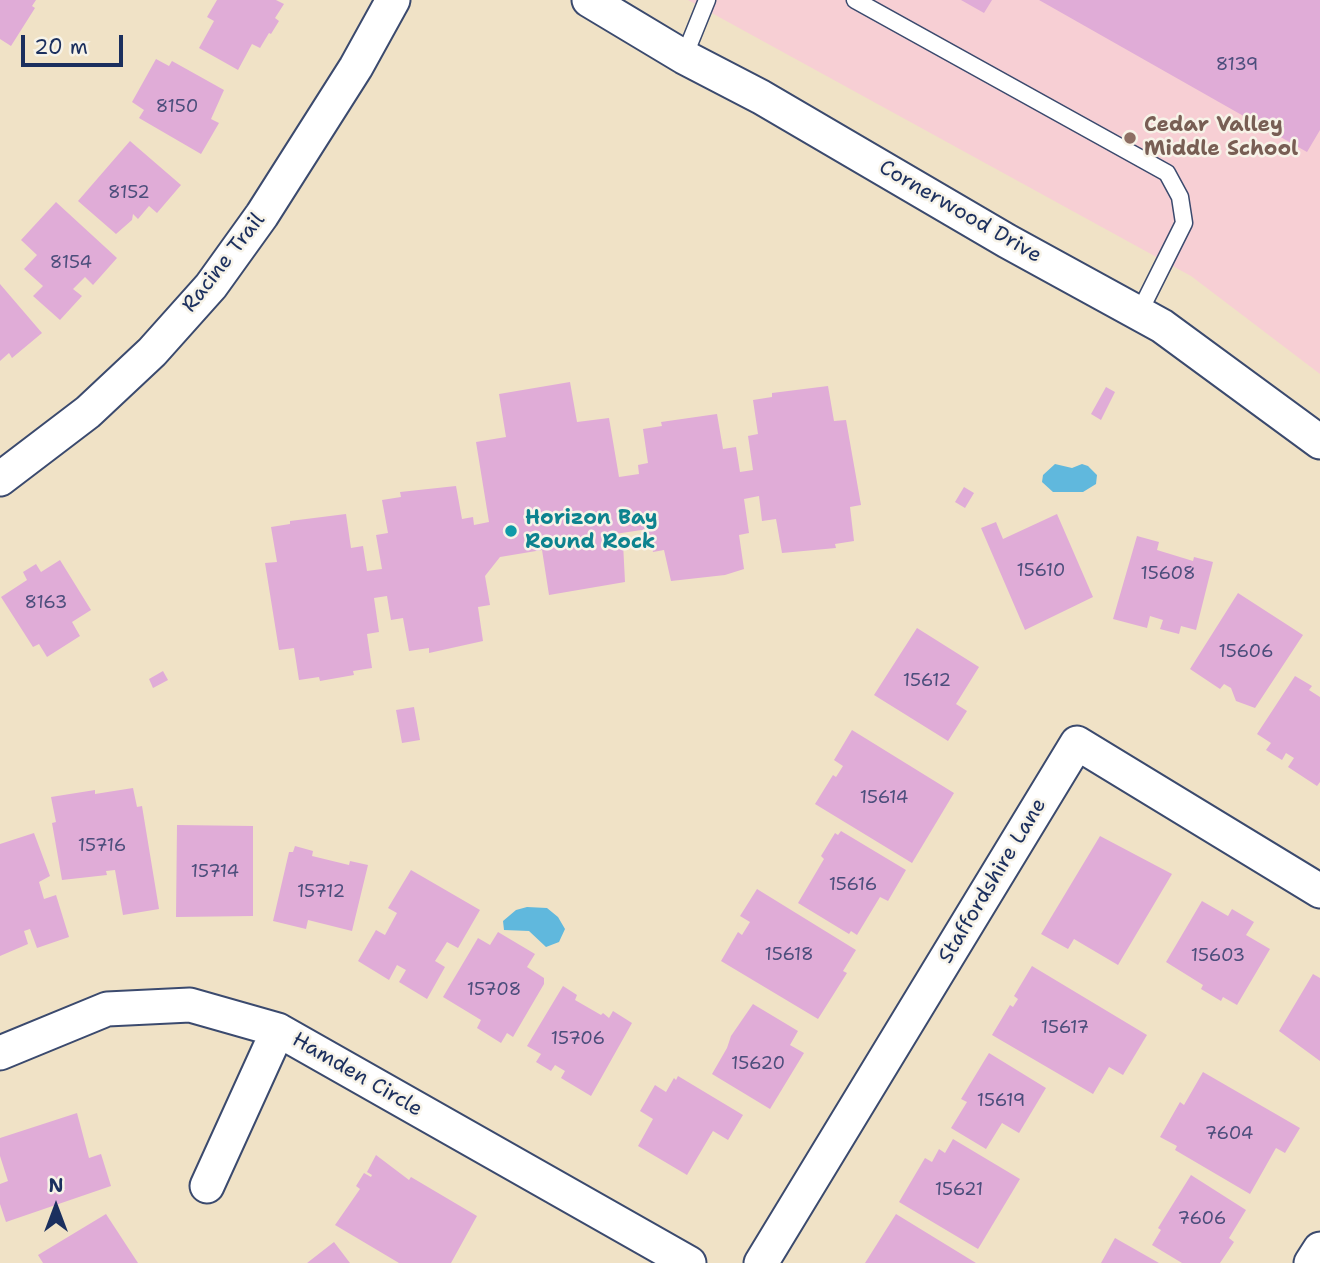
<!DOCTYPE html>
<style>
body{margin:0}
#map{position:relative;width:1320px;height:1263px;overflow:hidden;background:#f0e2c6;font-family:"Shantell Sans",sans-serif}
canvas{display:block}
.north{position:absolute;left:21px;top:1172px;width:70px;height:70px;-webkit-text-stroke:5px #f7f3e8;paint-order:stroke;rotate:0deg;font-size:19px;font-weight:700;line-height:28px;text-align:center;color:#1b2f5e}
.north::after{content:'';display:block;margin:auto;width:24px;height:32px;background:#1b2f5e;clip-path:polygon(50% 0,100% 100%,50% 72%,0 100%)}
.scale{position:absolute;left:21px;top:35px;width:102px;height:32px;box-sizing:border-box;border:4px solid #1b2f5e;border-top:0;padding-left:9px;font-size:21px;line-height:24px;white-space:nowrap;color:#1b2f5e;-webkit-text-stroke:5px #f7f3e8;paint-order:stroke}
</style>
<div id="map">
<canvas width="1320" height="1263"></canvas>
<div class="north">N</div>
<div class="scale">20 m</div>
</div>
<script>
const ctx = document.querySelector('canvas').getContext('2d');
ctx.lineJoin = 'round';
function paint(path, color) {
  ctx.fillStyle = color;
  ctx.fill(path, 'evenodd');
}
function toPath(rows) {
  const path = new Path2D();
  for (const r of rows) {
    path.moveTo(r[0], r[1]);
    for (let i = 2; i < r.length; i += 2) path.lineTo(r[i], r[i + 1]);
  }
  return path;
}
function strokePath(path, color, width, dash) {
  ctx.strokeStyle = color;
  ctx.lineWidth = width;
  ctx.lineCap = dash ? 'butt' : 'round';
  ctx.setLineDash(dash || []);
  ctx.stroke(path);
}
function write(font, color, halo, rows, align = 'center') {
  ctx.font = font + ' "Shantell Sans",sans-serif';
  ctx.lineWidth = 5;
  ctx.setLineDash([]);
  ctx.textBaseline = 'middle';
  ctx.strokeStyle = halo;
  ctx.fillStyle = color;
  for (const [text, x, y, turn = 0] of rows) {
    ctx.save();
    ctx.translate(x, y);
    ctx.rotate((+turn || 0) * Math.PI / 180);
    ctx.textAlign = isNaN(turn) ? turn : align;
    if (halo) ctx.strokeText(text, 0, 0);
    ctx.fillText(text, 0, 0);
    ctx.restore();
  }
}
paint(toPath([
 [688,0,1320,0,1320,374,1191,276]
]), '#f7cfd4');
paint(toPath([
 [1055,464,1072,468,1082,464,1088,466,1097,475,1096,484,1083,492,1053,492,1042,482,1043,475],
 [527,907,547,908,558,917,565,929,559,942,546,947,529,931,504,930,503,921,516,910]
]), '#60b8dd');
paint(toPath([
 [0,0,36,0,32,6,35,8,11,46,0,39],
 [217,0,276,0,284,4,275,18,279,21,271,34,269,33,260,48,252,44,238,70,199,48,214,21,207,17],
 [961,0,992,0,984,13],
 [1039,0,1320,0,1320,130,1307,152],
 [156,59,169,66,172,61,224,90,211,119,219,123,201,154,139,118,144,110,132,102],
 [130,141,181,185,157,213,149,206,138,219,133,214,132,220,116,234,78,201],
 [56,202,117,258,93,285,85,277,73,289,82,296,60,320,33,296,43,286,24,269,37,255,21,240],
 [0,284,42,333,12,358,9,353,0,361],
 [570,382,577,422,609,418,619,477,639,474,638,465,648,463,643,429,662,426,661,422,717,414,723,449,736,447,740,472,753,470,748,436,758,434,753,400,772,397,772,393,828,386,834,421,846,420,861,505,850,507,854,541,835,544,836,548,782,553,776,519,762,521,759,496,744,499,749,533,739,535,744,569,725,575,671,581,664,550,653,552,648,529,615,534,623,543,625,582,549,595,542,550,500,557,485,576,490,605,478,607,483,641,429,653,429,648,409,651,403,618,391,620,387,596,374,598,379,632,367,634,372,668,353,671,354,675,320,681,319,677,299,680,294,648,279,650,265,563,277,562,271,527,290,524,290,521,346,514,351,548,363,546,367,571,382,569,376,535,388,533,382,500,401,497,400,492,456,486,462,519,473,517,474,525,489,522,476,442,506,437,499,394],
 [1106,387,1115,392,1101,420,1091,414],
 [964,487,974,493,965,508,955,502],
 [1057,514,1093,597,1025,630,981,528,996,522,1003,539],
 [1137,536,1159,542,1157,550,1193,561,1194,557,1213,562,1196,630,1181,626,1179,634,1160,629,1163,620,1150,616,1147,628,1113,619],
 [60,560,91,610,72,622,80,636,47,657,39,644,33,647,1,597,27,580,23,572,36,564,41,572],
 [1238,593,1303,635,1255,708,1236,701,1231,688,1224,684,1220,689,1190,669],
 [917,628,979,667,956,704,967,711,948,741,874,695],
 [163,671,168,680,153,688,149,679],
 [1295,676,1312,686,1309,690,1320,697,1320,782,1317,786,1288,767,1294,758,1286,753,1282,760,1266,750,1271,743,1257,734],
 [414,707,420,740,402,743,396,710],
 [852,730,954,793,912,863,815,804,833,775,836,777,843,766,834,760],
 [133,788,137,807,142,806,159,909,123,915,115,870,106,871,107,875,62,880,52,823,56,822,51,797,95,790,95,794],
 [177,825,253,826,253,916,176,917],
 [841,831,906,870,888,901,880,897,857,935,851,931,849,934,798,903,824,859,821,856,835,833,838,835],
 [34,833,50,876,39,882,44,899,56,895,69,937,37,948,30,929,24,931,28,944,0,956,0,844],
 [1100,836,1172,874,1118,965,1074,939,1068,949,1041,934],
 [295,846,313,851,312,856,349,865,350,861,368,865,352,931,308,920,306,929,273,921,289,852,293,852],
 [411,870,480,910,458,948,447,942,435,961,445,967,427,999,399,982,406,970,397,965,389,980,358,961,376,930,385,935,397,913,388,908],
 [757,889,856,950,843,971,847,973,818,1019,721,961,738,932,742,935,750,922,740,916],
 [1202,901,1228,916,1232,909,1254,922,1246,935,1270,949,1237,1005,1223,997,1221,1001,1201,989,1203,985,1166,962],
 [498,932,535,954,527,967,544,978,544,984,513,1037,507,1033,501,1043,477,1028,481,1020,443,997,478,938,490,945],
 [1032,966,1147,1035,1123,1075,1109,1067,1093,1094,992,1035,1010,1005,1013,1007,1018,999,1014,996],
 [1313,974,1320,978,1320,1061,1279,1031],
 [563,986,577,995,575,1000,601,1015,603,1013,609,1018,613,1011,632,1023,591,1096,561,1078,565,1071,555,1065,551,1071,536,1062,541,1054,527,1046],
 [753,1004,798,1031,790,1045,804,1053,770,1109,712,1074,727,1048,731,1036],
 [989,1053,1046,1088,1019,1133,1002,1123,986,1149,951,1128,967,1102,961,1099],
 [1203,1072,1300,1128,1285,1153,1276,1148,1250,1194,1175,1150,1177,1146,1160,1137,1180,1102,1184,1105],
 [678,1076,743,1115,728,1140,713,1131,687,1175,638,1146,653,1119,640,1111,655,1085,666,1092,674,1078,676,1080],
 [77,1113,89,1158,101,1154,111,1186,6,1222,0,1204,0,1184,8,1181,0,1156,0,1138],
 [953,1139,1020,1179,978,1249,899,1202,925,1158,932,1162,939,1149,945,1153],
 [376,1155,409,1180,411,1177,477,1216,451,1263,399,1263,335,1225,360,1189,356,1186,364,1173,371,1177,372,1175,367,1172],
 [1191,1175,1246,1210,1229,1238,1234,1242,1220,1263,1182,1263,1152,1245,1161,1230,1158,1228],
 [106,1214,138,1263,43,1263,38,1255],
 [896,1214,976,1263,865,1263],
 [1115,1238,1159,1263,1101,1263],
 [334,1242,350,1263,307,1263]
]), '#e0acd7');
const lane = toPath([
 [855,0,1167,173,1180,197,1184,223,1139,313],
 [684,57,707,0]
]);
const street = toPath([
 [589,0,684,57,761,97,1007,241,1162,326,1320,442],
 [0,479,88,412,152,352,211,286,262,215,356,67,393,0],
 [0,1053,107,1009,190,1005,278,1030,689,1263],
 [207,1186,278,1030],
 [761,1263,1077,743,1320,891],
 [1311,1263,1320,1249]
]);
strokePath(lane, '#3b4a6e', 19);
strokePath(street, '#3b4a6e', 37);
strokePath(lane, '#fff', 16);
strokePath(street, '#fff', 33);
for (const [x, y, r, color] of [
 [1130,138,7,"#8d6e63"],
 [511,531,7,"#0f9aa8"]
]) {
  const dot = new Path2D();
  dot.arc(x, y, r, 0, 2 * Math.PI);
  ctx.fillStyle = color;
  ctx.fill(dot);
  strokePath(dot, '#f7f3e8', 2.5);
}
write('18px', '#4c4e7c', null, [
 ["8139",1237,65],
 ["8150",177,107],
 ["8152",129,193],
 ["8154",71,263],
 ["15610",1041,571],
 ["15608",1168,574],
 ["8163",46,603],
 ["15606",1246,652],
 ["15612",927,681],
 ["15614",884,798],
 ["15716",102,846],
 ["15714",215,872],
 ["15616",853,885],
 ["15712",321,892],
 ["15618",789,955],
 ["15603",1218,956],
 ["15708",494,990],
 ["15617",1065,1028],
 ["15706",578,1039],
 ["15620",758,1064],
 ["15619",1001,1101],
 ["7604",1229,1134],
 ["15621",959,1190],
 ["7606",1202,1219]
]);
write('bold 21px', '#785e54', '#f7f3e8', [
 ["Cedar Valley",1144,126],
 ["Middle School",1144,150]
], 'left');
write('21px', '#1b2f5e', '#f7f3e8', [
 ["Cornerwood Drive",960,212,30],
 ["Racine Trail",224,263,-52],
 ["Staffordshire Lane",993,881,-59],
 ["Hamden Circle",357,1075,30]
]);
write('bold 21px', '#0d838f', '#f7f3e8', [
 ["Horizon Bay",525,519],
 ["Round Rock",525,543]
], 'left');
</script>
